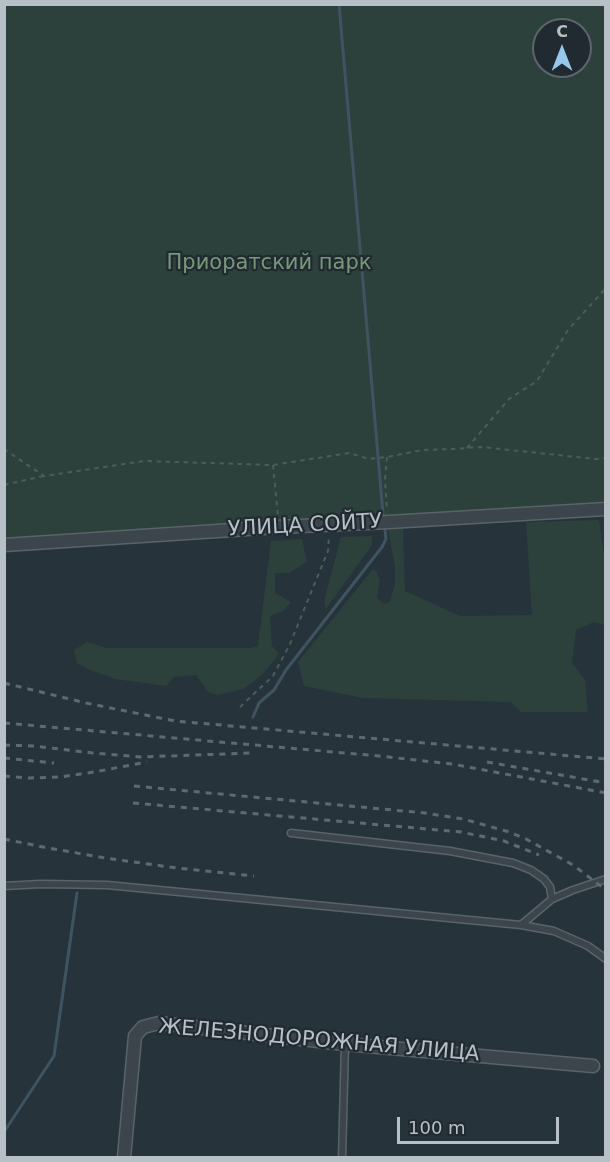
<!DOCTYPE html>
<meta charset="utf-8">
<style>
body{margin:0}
#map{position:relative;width:610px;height:1162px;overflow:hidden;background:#27333b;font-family:"DejaVu Sans",sans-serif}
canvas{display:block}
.frame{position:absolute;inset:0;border:6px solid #b6c0c6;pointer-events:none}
.north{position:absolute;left:532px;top:18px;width:60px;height:60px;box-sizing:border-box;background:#202a30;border:2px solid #5c666c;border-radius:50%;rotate:0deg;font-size:16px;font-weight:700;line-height:24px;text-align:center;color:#b6c0c6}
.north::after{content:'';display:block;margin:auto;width:21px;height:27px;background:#97c7eb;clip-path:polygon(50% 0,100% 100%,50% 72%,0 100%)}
.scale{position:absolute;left:397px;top:1117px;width:162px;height:27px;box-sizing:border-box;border:3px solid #b6c0c6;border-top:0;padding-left:8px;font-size:18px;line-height:21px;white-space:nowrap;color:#b6c0c6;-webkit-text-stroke:4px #202a30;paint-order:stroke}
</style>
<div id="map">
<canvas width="610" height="1162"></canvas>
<div class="frame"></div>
<div class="north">С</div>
<div class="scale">100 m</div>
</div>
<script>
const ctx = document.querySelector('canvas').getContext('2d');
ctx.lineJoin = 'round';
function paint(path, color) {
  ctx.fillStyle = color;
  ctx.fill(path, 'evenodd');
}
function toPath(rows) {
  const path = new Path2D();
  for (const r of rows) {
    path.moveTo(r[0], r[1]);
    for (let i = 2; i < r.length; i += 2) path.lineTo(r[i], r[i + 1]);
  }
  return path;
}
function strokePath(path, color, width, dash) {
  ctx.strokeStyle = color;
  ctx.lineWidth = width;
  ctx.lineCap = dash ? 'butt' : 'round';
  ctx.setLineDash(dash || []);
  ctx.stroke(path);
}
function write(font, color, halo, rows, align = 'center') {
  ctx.font = font + ' "DejaVu Sans",sans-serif';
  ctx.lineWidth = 4.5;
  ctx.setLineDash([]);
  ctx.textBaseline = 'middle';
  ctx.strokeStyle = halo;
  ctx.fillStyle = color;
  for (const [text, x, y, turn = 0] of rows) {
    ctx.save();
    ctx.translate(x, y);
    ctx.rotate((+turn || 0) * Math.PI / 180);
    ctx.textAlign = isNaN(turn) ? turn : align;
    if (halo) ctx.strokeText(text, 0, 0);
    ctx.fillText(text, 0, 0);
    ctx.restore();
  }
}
paint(toPath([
 [5,5,605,5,605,504,5,539],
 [544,30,580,30,580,66,544,66],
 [599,520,606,570,605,625,594,622,576,630,572,663,585,680,588,712,521,712,511,702,363,698,304,686,298,662,373,569,376,571,380,580,377,598,384,604,390,602,395,584,395,566,388,530,403,528,405,591,460,616,532,615,526,522],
 [372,536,372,545,326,609,324,601,341,537],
 [302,539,307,562,289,573,275,573,275,593,291,602,283,611,270,616,272,646,279,654,262,675,243,689,218,695,208,692,196,675,174,677,166,686,115,679,88,669,77,663,74,650,87,642,107,648,251,648,258,646,271,541]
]), '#2c403c');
strokePath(toPath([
 [339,4,383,514],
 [253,717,259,703,274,690,286,670,382,547,386,539,385,529],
 [4,1132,54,1056,77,893]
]), '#3f5461', 3);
const service = toPath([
 [291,833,450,851,513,863,531,870,544,879,550,887,552,899],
 [4,886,40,884,107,885,521,925,554,931,588,946,606,959],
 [521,925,552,899,573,890,606,879],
 [342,1158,345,1044]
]);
const minor = toPath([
 [4,545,278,527,389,522,606,509],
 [124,1158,135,1036,143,1027,159,1023,345,1044,593,1066]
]);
strokePath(service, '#596369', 9);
strokePath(minor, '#596369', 15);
strokePath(toPath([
 [4,261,5,260],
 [467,448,509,399,537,381,568,330,606,288],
 [4,449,44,476,144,461,273,465,349,453,369,459,387,457,422,450,452,449,481,447,596,459,606,458],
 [387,457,385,480,387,510],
 [273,465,278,516],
 [4,485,44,476],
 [240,707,273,676,290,644,328,551,329,536]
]), '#4b5d5b', 2, [4.5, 4.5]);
strokePath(service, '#3b454b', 6);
strokePath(minor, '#3b454b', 12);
strokePath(toPath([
 [4,683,86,703,175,721,606,759],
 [4,723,379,756,452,764,606,793],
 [4,745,34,746,93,753,141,757,252,753],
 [4,758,54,763],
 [487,762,606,783],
 [4,776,29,778,60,777,94,772,147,762],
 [134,786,425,813,463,819,506,831,526,839,573,865,606,890],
 [133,803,461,832,504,841,539,855],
 [4,839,43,847,105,858,177,868,254,876]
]), '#5d6a72', 3, [6, 6]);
write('21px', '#789979', '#202a30', [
 ["Приоратский парк",269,264]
]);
write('21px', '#b6c0c6', '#202a30', [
 ["УЛИЦА СОЙТУ",305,526,-3],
 ["ЖЕЛЕЗНОДОРОЖНАЯ УЛИЦА",319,1041,5]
]);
</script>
